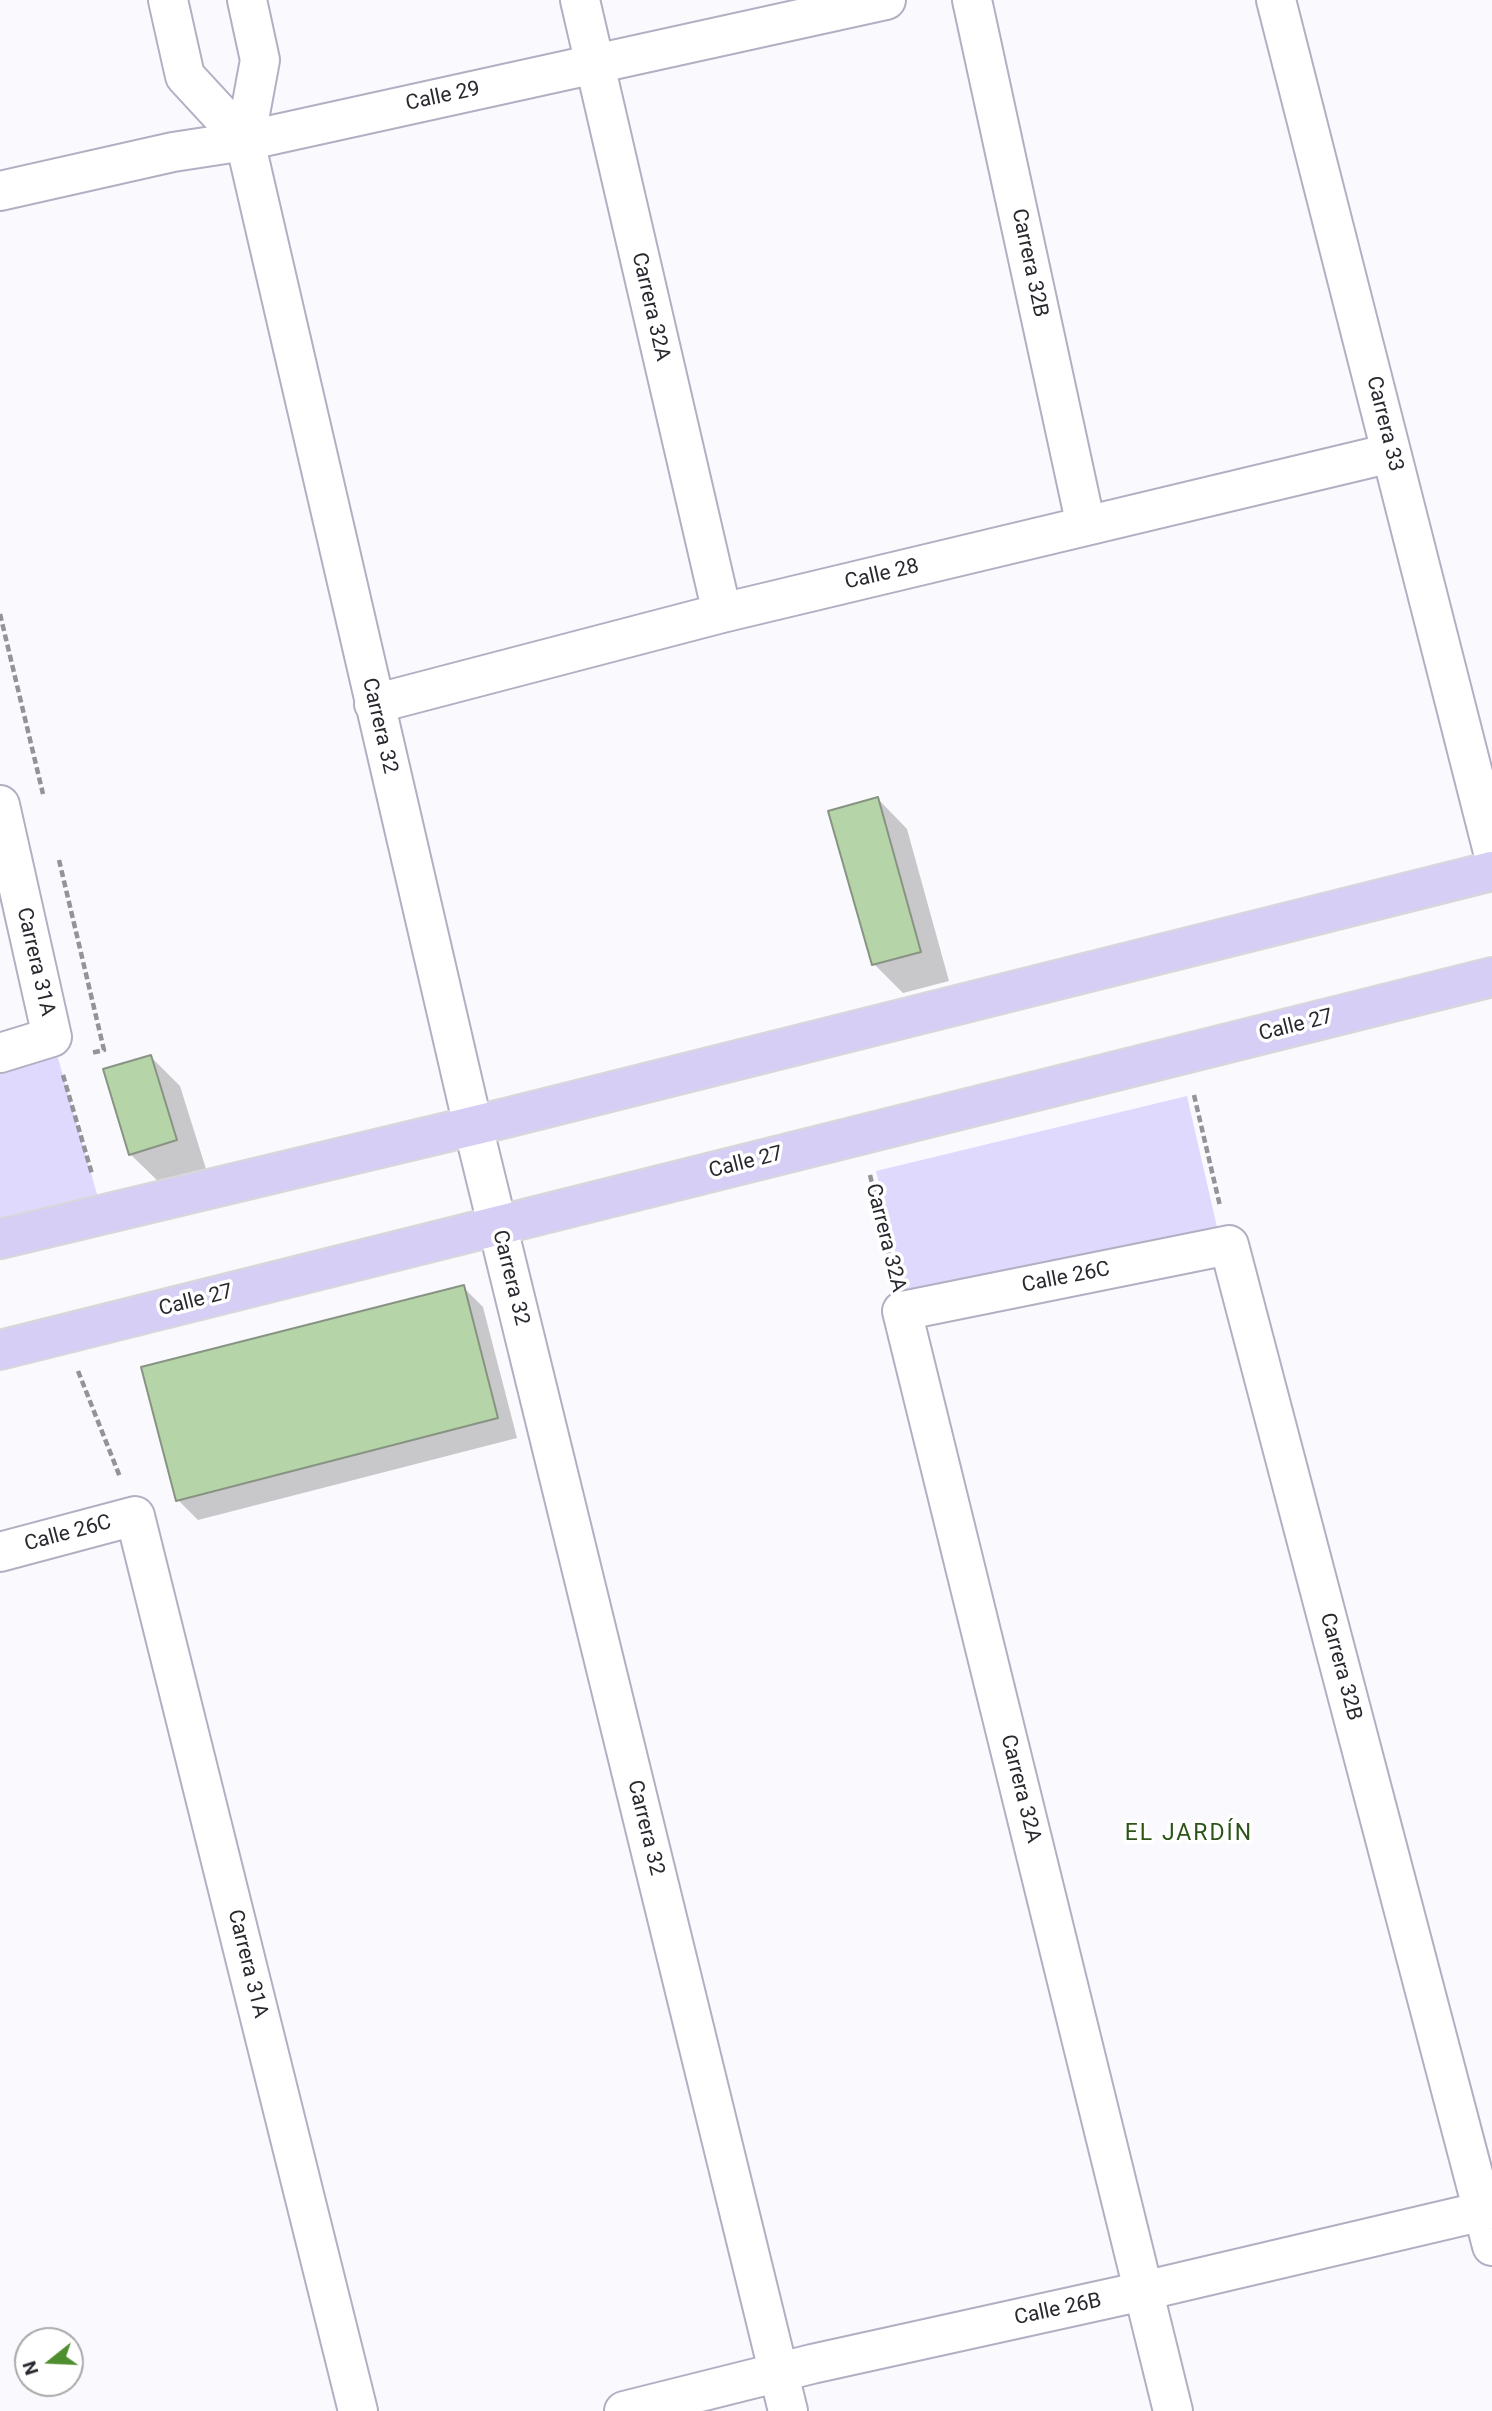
<!DOCTYPE html>
<meta charset="utf-8">
<style>
body{margin:0}
#map{position:relative;width:1492px;height:2411px;overflow:hidden;background:#fafafe;font-family:Roboto,sans-serif}
canvas{display:block}
.north{position:absolute;left:14px;top:2327px;width:70px;height:70px;box-sizing:border-box;background:#fff;border:2px solid #a9a9ac;border-radius:50%;rotate:252deg;font-size:19px;font-weight:700;line-height:28px;text-align:center;color:#29282f}
.north::after{content:'';display:block;margin:auto;width:24px;height:32px;background:#4f8e2f;clip-path:polygon(50% 0,100% 100%,50% 72%,0 100%)}
</style>
<div id="map">
<canvas width="1492" height="2411"></canvas>
<div class="north">N</div>
</div>
<script>
const ctx = document.querySelector('canvas').getContext('2d');
ctx.lineJoin = 'round';
function paint(path, color) {
  ctx.fillStyle = color;
  ctx.fill(path, 'evenodd');
}
function toPath(rows) {
  const path = new Path2D();
  for (const r of rows) {
    path.moveTo(r[0], r[1]);
    for (let i = 2; i < r.length; i += 2) path.lineTo(r[i], r[i + 1]);
  }
  return path;
}
function strokePath(path, color, width, dash) {
  ctx.strokeStyle = color;
  ctx.lineWidth = width;
  ctx.lineCap = dash ? 'butt' : 'round';
  ctx.setLineDash(dash || []);
  ctx.stroke(path);
}
function write(font, color, halo, rows, align = 'center') {
  ctx.font = font + ' Roboto,sans-serif';
  ctx.lineWidth = 7;
  ctx.setLineDash([]);
  ctx.textBaseline = 'middle';
  ctx.strokeStyle = halo;
  ctx.fillStyle = color;
  for (const [text, x, y, turn = 0] of rows) {
    ctx.save();
    ctx.translate(x, y);
    ctx.rotate((+turn || 0) * Math.PI / 180);
    ctx.textAlign = isNaN(turn) ? turn : align;
    if (halo) ctx.strokeText(text, 0, 0);
    ctx.fillText(text, 0, 0);
    ctx.restore();
  }
}
paint(toPath([
 [52,1037,103,1215,0,1239,0,1053],
 [1187,1096,1220,1240,907,1301,876,1171]
]), '#dfd9fe');
paint(toPath([
 [878,799,907,829,949,981,903,993,874,964],
 [151,1057,180,1086,206,1169,160,1183,130,1154],
 [463,1287,483,1307,517,1438,198,1520,178,1500]
]), '#0003');
const building = toPath([
 [878,797,921,952,872,965,828,811,878,797],
 [151,1055,177,1140,129,1155,103,1069,151,1055],
 [464,1285,498,1418,176,1501,141,1367,464,1285]
]);
paint(building, '#b5d5a9');
strokePath(building, '#889383', 2);
const minor = toPath([
 [168,0,185,76,245,141],
 [247,0,260,60,245,141,473,1126,788,2411],
 [580,0,722,613],
 [972,0,1086,526],
 [1276,0,1492,848],
 [0,191,173,152,245,141,886,0],
 [374,704,722,613,1391,453],
 [0,805,52,1037,0,1053],
 [0,1552,135,1516,358,2411],
 [624,2411,812,2364,1143,2291,1492,2209],
 [1173,2411,902,1311,1229,1245,1492,2246]
]);
const major = toPath([
 [0,1239,510,1117,1492,871],
 [0,1350,1492,977]
]);
strokePath(minor, '#b2afc3', 42);
strokePath(major, '#d8d8da', 42);
strokePath(toPath([
 [0,614,43,794],
 [59,860,104,1050,91,1053],
 [63,1075,92,1174],
 [1194,1095,1220,1206],
 [870,1175,893,1272],
 [78,1371,120,1477]
]), '#949399', 4.5, [7, 3.5]);
strokePath(minor, '#fff', 38);
strokePath(major, '#d6cef5', 38);
write('21px', '#29282f', '#fff', [
 ["Calle 29",443,97,-12],
 ["Carrera 32B",1029,263,78],
 ["Carrera 32A",650,307,77],
 ["Carrera 33",1384,424,76],
 ["Calle 28",882,575,-13],
 ["Carrera 32",379,726,77],
 ["Carrera 31A",35,962,77],
 ["Calle 27",1296,1026,-14],
 ["Calle 27",746,1163,-14],
 ["Carrera 32A",885,1238,76],
 ["Carrera 32",510,1278,76],
 ["Calle 26C",1066,1278,-11],
 ["Calle 27",196,1301,-14],
 ["Calle 26C",68,1534,-15],
 ["Carrera 32B",1340,1667,75],
 ["Carrera 32A",1020,1789,76],
 ["Carrera 32",645,1828,76],
 ["Carrera 31A",247,1964,76],
 ["Calle 26B",1058,2310,-12]
]);
ctx.letterSpacing = '2px';
write('23px', '#2d5519', '#fff', [
 ["EL JARDÍN",1189,1834]
]);
ctx.letterSpacing = '0px';
</script>
